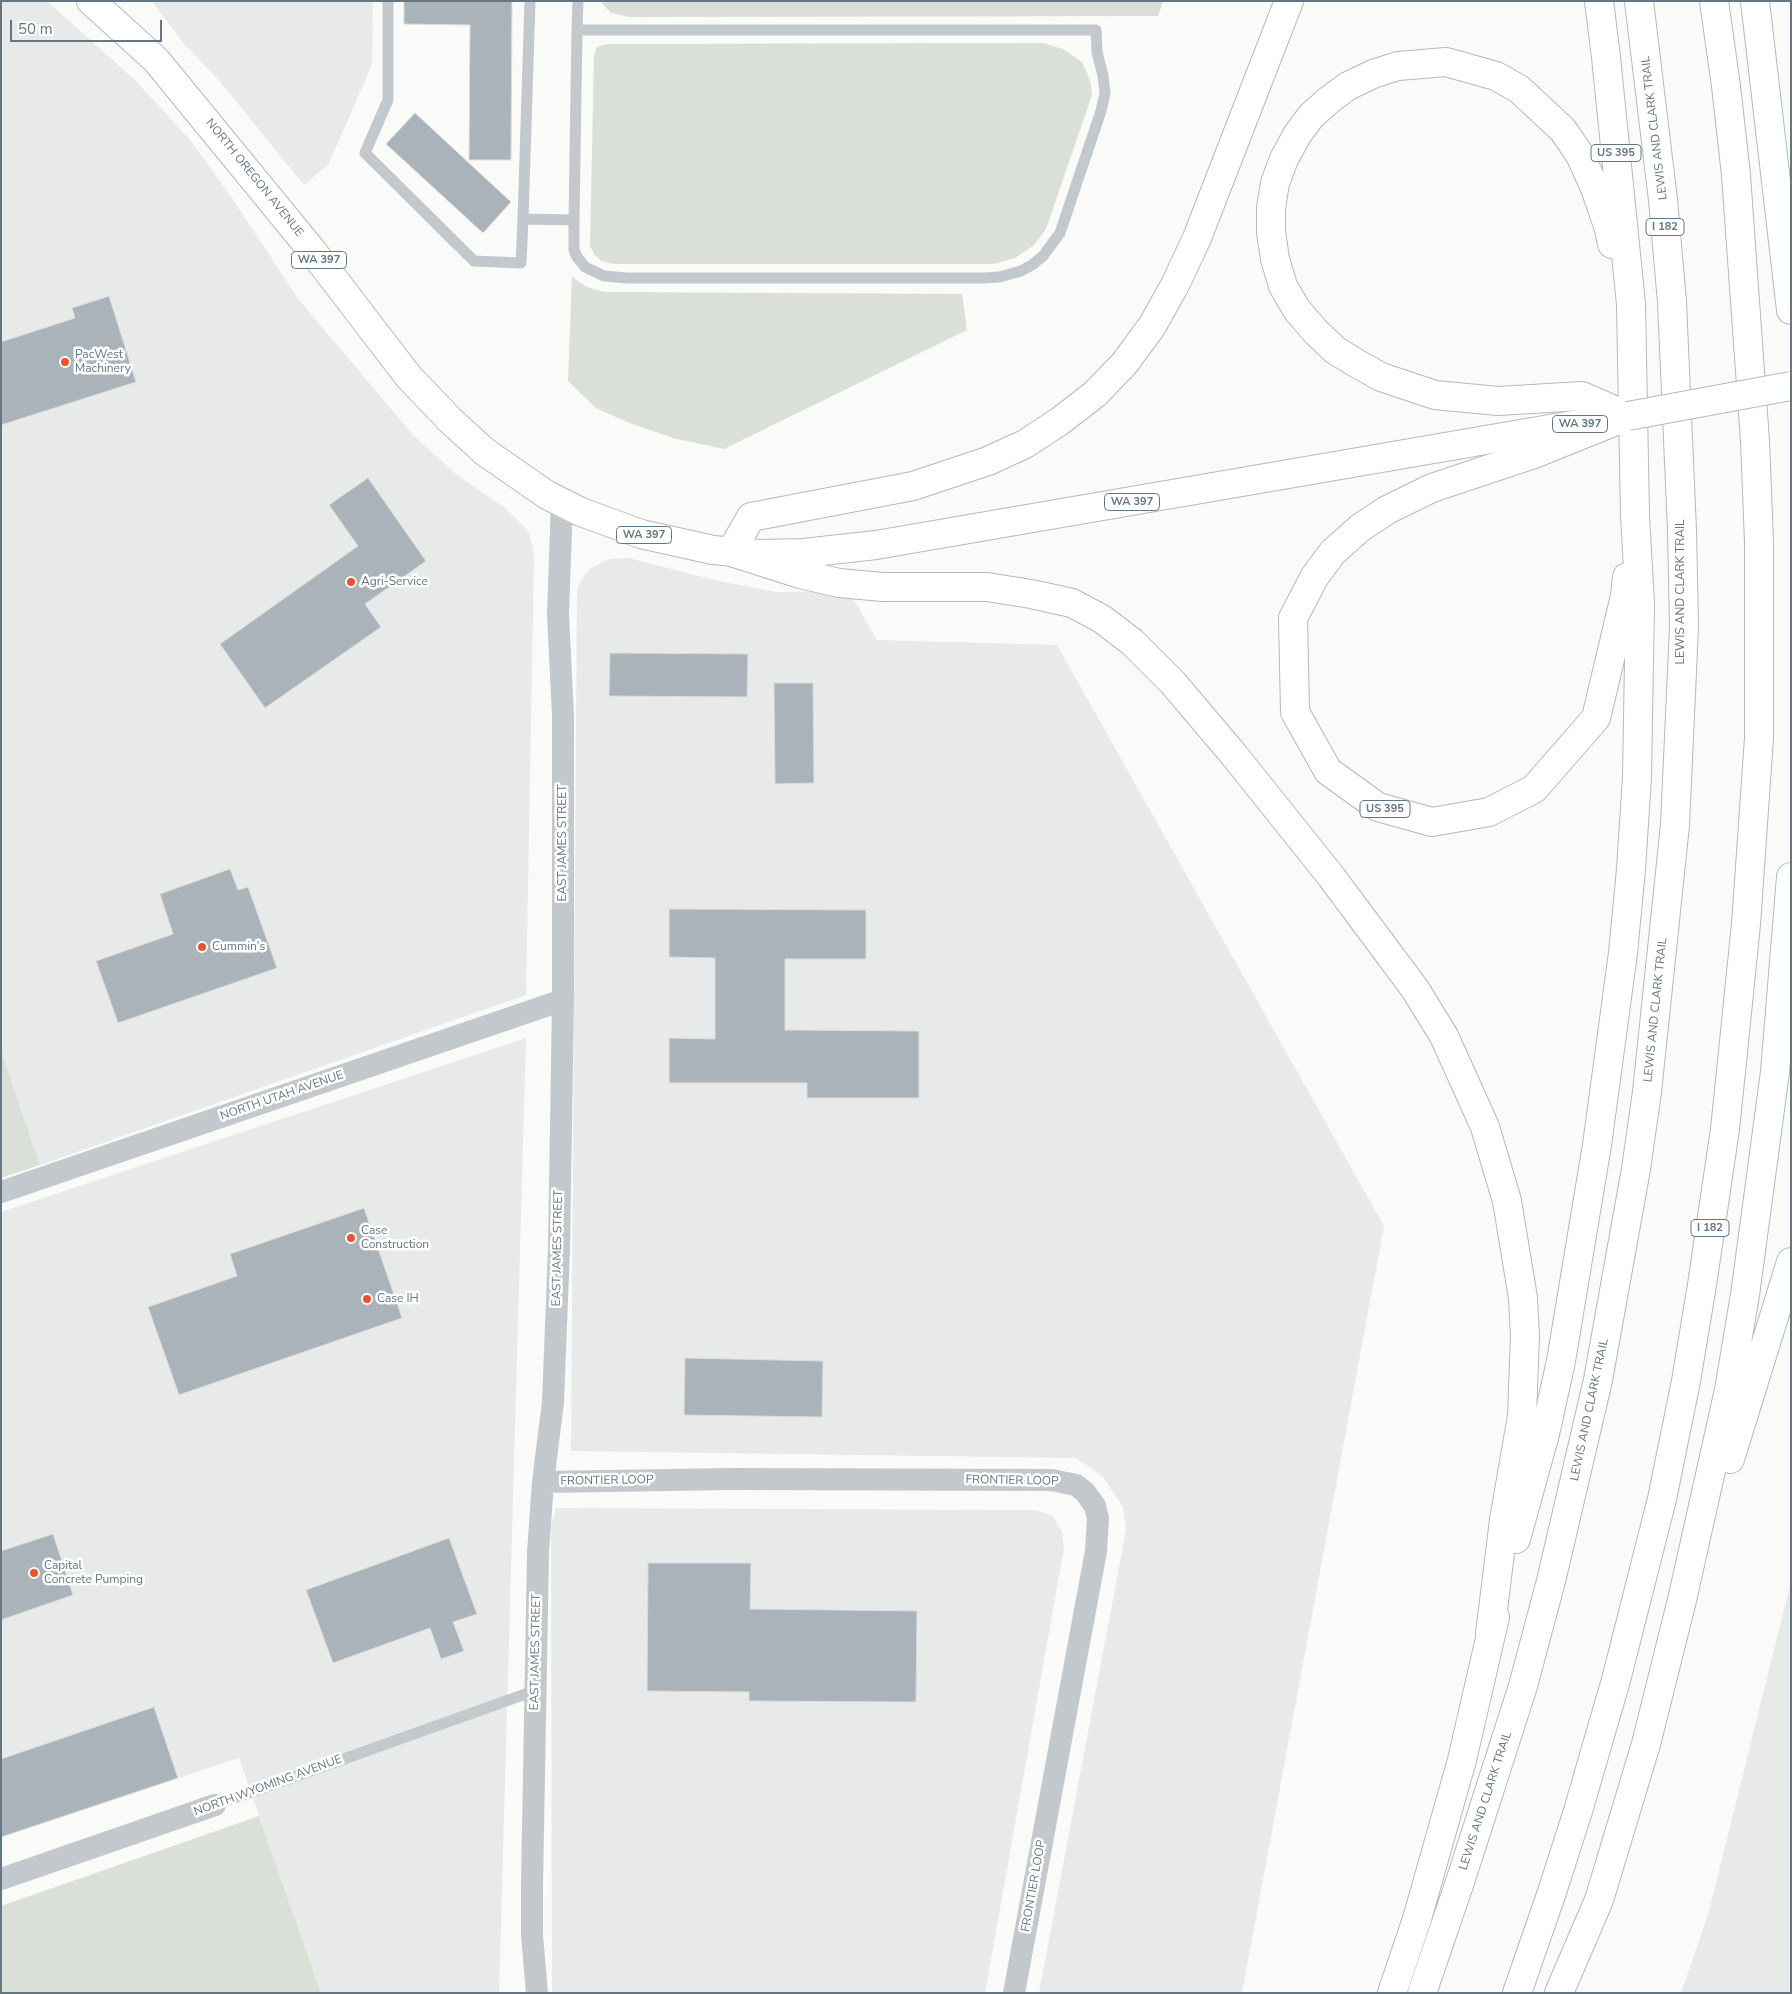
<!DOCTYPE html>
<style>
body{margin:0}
#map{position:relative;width:1792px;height:1994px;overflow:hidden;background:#fafaf8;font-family:"Nunito Sans",sans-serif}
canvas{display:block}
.frame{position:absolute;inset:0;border:2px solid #657683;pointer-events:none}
.scale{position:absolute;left:10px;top:20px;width:152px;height:22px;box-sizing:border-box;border:2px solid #657683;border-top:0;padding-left:6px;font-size:15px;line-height:18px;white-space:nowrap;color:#657683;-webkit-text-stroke:4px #fff;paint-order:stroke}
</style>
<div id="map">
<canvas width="1792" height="1994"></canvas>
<div class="frame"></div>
<div class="scale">50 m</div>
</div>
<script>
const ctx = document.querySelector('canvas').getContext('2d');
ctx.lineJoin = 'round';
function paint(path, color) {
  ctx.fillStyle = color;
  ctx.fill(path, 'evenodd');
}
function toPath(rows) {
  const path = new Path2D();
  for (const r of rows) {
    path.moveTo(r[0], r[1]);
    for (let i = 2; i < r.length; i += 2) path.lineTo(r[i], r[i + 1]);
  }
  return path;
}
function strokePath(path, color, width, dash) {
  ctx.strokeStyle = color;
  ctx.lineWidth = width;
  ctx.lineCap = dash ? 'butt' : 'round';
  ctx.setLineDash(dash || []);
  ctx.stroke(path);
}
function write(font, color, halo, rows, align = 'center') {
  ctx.font = font + ' "Nunito Sans",sans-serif';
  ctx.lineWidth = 5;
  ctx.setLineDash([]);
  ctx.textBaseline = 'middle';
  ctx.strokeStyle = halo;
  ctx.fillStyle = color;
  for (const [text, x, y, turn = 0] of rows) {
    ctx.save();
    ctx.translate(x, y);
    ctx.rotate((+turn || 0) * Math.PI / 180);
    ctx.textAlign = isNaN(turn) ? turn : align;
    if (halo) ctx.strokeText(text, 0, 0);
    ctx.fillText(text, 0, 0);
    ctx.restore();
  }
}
paint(toPath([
 [1,1,47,1,136,81,191,141,232,198,299,300,414,436,457,475,505,508,529,532,534,554,526,995,40,1165,1,1050],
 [152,1,373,1,372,65,328,165,304,185,217,78,183,43],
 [629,558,714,580,776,592,849,591,877,640,1057,645,1384,1226,1242,1993,1039,1993,1126,1530,1123,1507,1103,1477,1076,1458,571,1451,577,588,590,568,610,559],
 [526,1038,499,1993,321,1993,239,1758,1,1837,1,1212],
 [556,1508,1036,1510,1053,1516,1062,1532,1064,1548,985,1993,552,1993,551,1526],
 [1791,1581,1791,1993,1681,1993,1709,1911]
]), '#e8e9e9');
paint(toPath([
 [600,1,1163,1,1158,16,629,17,611,13],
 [1043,43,1063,49,1082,62,1090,80,1092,95,1046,229,1033,246,1015,258,994,264,614,264,601,261,594,254,590,246,594,56,597,47,607,44],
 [572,277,587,287,605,292,962,294,967,330,724,449,673,438,627,422,596,408,568,381],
 [1,1050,40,1165,1,1178],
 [259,1816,321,1993,1,1993,1,1906]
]), '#dadfd7');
const building = toPath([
 [404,1,512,1,511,160,469,160,470,25,404,24,404,1],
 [415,113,511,202,483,233,386,144,415,113],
 [109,296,136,382,1,425,1,342,75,318,72,308,109,296],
 [368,478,426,561,365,604,381,627,265,708,220,644,358,546,329,505,368,478],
 [610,653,748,654,747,697,609,696,610,653],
 [774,683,813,683,814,783,775,784,774,683],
 [230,869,238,890,248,887,277,968,118,1023,96,961,173,934,160,894,230,869],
 [669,909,866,910,866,959,785,959,785,1030,919,1031,919,1098,807,1098,807,1083,669,1083,669,1038,715,1039,715,958,669,957,669,909],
 [364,1208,402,1318,179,1395,148,1307,237,1276,230,1254,364,1208],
 [685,1358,823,1361,822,1417,684,1415,685,1358],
 [53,1534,73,1595,1,1620,1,1551,53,1534],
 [449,1538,477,1614,453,1622,464,1651,441,1659,430,1628,333,1663,306,1590,449,1538],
 [648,1563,751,1563,750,1609,917,1611,916,1702,749,1701,749,1692,647,1691,648,1563],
 [154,1707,178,1778,1,1837,1,1759,154,1707]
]);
paint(building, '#aab3b9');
strokePath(building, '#dcdcda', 1);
const primary = toPath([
 [91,1,156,60,310,248,408,376,450,420,485,452,547,495,581,512,641,534,713,550,760,554,804,553,876,545,1602,420]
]);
const highway = toPath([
 [1289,1,1197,238,1175,285,1152,326,1124,364,1095,394,1060,421,1025,444,988,461,913,486,751,517,731,552,800,574,839,583,883,587,987,587,1031,594,1072,603,1102,619,1132,642,1173,683,1234,755,1330,875,1415,989,1444,1036,1485,1127,1507,1201,1523,1298,1525,1336,1522,1416,1504,1520,1490,1634],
 [1755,1,1791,310],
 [1612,244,1609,229,1595,188,1580,155,1563,130,1519,89,1496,76,1446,62,1398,66,1373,74,1348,86,1329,100,1311,116,1297,135,1284,159,1275,183,1271,208,1271,232,1275,259,1283,286,1297,310,1316,332,1335,350,1356,363,1381,377,1435,395,1498,401,1582,396,1628,416],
 [1627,577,1625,596,1596,718,1534,789,1489,812,1432,822,1378,807,1328,771,1295,712,1293,618,1315,576,1333,552,1360,528,1387,510,1432,488,1534,454,1628,416],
 [1730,1459,1791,1262],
 [1516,1539,1545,1434,1561,1361,1597,1145,1623,953,1631,869,1637,777,1640,603,1635,516,1631,304,1606,57,1599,1],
 [1392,1993,1417,1919,1462,1760,1495,1617],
 [1422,1993,1460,1882,1523,1686,1551,1581,1598,1380,1636,1169,1647,1092,1675,825,1684,627,1682,530,1672,302,1663,200,1639,1],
 [1517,1993,1552,1892,1578,1811,1616,1680,1662,1499,1686,1381,1702,1285,1725,1129,1733,1052,1746,924,1759,738,1759,542,1755,441,1736,175,1726,86,1714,1],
 [1559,1993,1599,1900,1646,1744,1682,1600,1729,1390,1745,1295,1775,1072,1791,877]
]);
strokePath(primary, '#b5babe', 30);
strokePath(highway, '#b4b9bd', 30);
strokePath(toPath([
 [388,1,388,100,365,153,474,261,521,263,523,219],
 [530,1,523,219,574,220],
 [577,30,1096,30,1097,52,1103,76,1105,93,1101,111,1060,233,1043,256,1032,265,1021,271,999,277,984,278,627,278,604,276,585,267,577,257,574,250,574,220,577,30,578,1],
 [215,1805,534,1691]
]), '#c3c8cc', 11);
strokePath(toPath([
 [1,1192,563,1000],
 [543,1482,733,1479,1052,1480,1076,1485,1085,1492,1095,1506,1098,1518,1096,1551,1014,1993],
 [1,1879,215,1805],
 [537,1993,532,1935,532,1885,538,1552,543,1482,553,1402,559,1249,563,1000,563,716,558,614,562,502]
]), '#c3c8cc', 22);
strokePath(primary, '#fff', 28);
strokePath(highway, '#fff', 28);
const highwayBridge = toPath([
 [1628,416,1791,386]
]);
strokePath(highwayBridge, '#b4b9bd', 30, []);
strokePath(highwayBridge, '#fff', 28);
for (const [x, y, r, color] of [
 [65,362,5,"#e4572e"],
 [351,582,5,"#e4572e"],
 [202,947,5,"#e4572e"],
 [351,1238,5,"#e4572e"],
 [367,1299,5,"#e4572e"],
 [34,1573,5,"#e4572e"]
]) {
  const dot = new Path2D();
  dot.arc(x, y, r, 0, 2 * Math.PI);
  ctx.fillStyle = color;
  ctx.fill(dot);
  strokePath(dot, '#fff', 2);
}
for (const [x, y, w] of [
 [1616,153,50],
 [1665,227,38],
 [319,260,55],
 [1580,424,55],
 [1132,502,55],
 [644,535,55],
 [1385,809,50],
 [1710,1228,38]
]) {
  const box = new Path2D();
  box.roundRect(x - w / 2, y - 8.5, w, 17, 4);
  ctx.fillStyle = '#fff';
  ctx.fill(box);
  strokePath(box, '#657683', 1);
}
write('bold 11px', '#657683', null, [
 ["US 395",1616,153],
 ["I 182",1665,227],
 ["WA 397",319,260],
 ["WA 397",1580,424],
 ["WA 397",1132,502],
 ["WA 397",644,535],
 ["US 395",1385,809],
 ["I 182",1710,1228]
]);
write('12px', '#657683', '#fff', [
 ["LEWIS AND CLARK TRAIL",1655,128,-97],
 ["NORTH OREGON AVENUE",254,178,51],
 ["LEWIS AND CLARK TRAIL",1681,592,-90],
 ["EAST JAMES STREET",563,843,-90],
 ["LEWIS AND CLARK TRAIL",1656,1010,-84],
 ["NORTH UTAH AVENUE",282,1096,-19],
 ["EAST JAMES STREET",558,1248,-89],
 ["LEWIS AND CLARK TRAIL",1590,1410,-78],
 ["FRONTIER LOOP",607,1481,-1],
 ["FRONTIER LOOP",1012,1481,1],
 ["EAST JAMES STREET",536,1652,-89],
 ["NORTH WYOMING AVENUE",268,1786,-20],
 ["LEWIS AND CLARK TRAIL",1486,1801,-72],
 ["FRONTIER LOOP",1034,1886,-80]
]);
write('12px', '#657683', '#fff', [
 ["PacWest",75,355],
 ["Machinery",75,369],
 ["Agri-Service",361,582],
 ["Cummin's",212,947],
 ["Case",361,1231],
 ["Construction",361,1245],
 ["Case IH",377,1299],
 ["Capital",44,1566],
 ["Concrete Pumping",44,1580]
], 'left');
</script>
